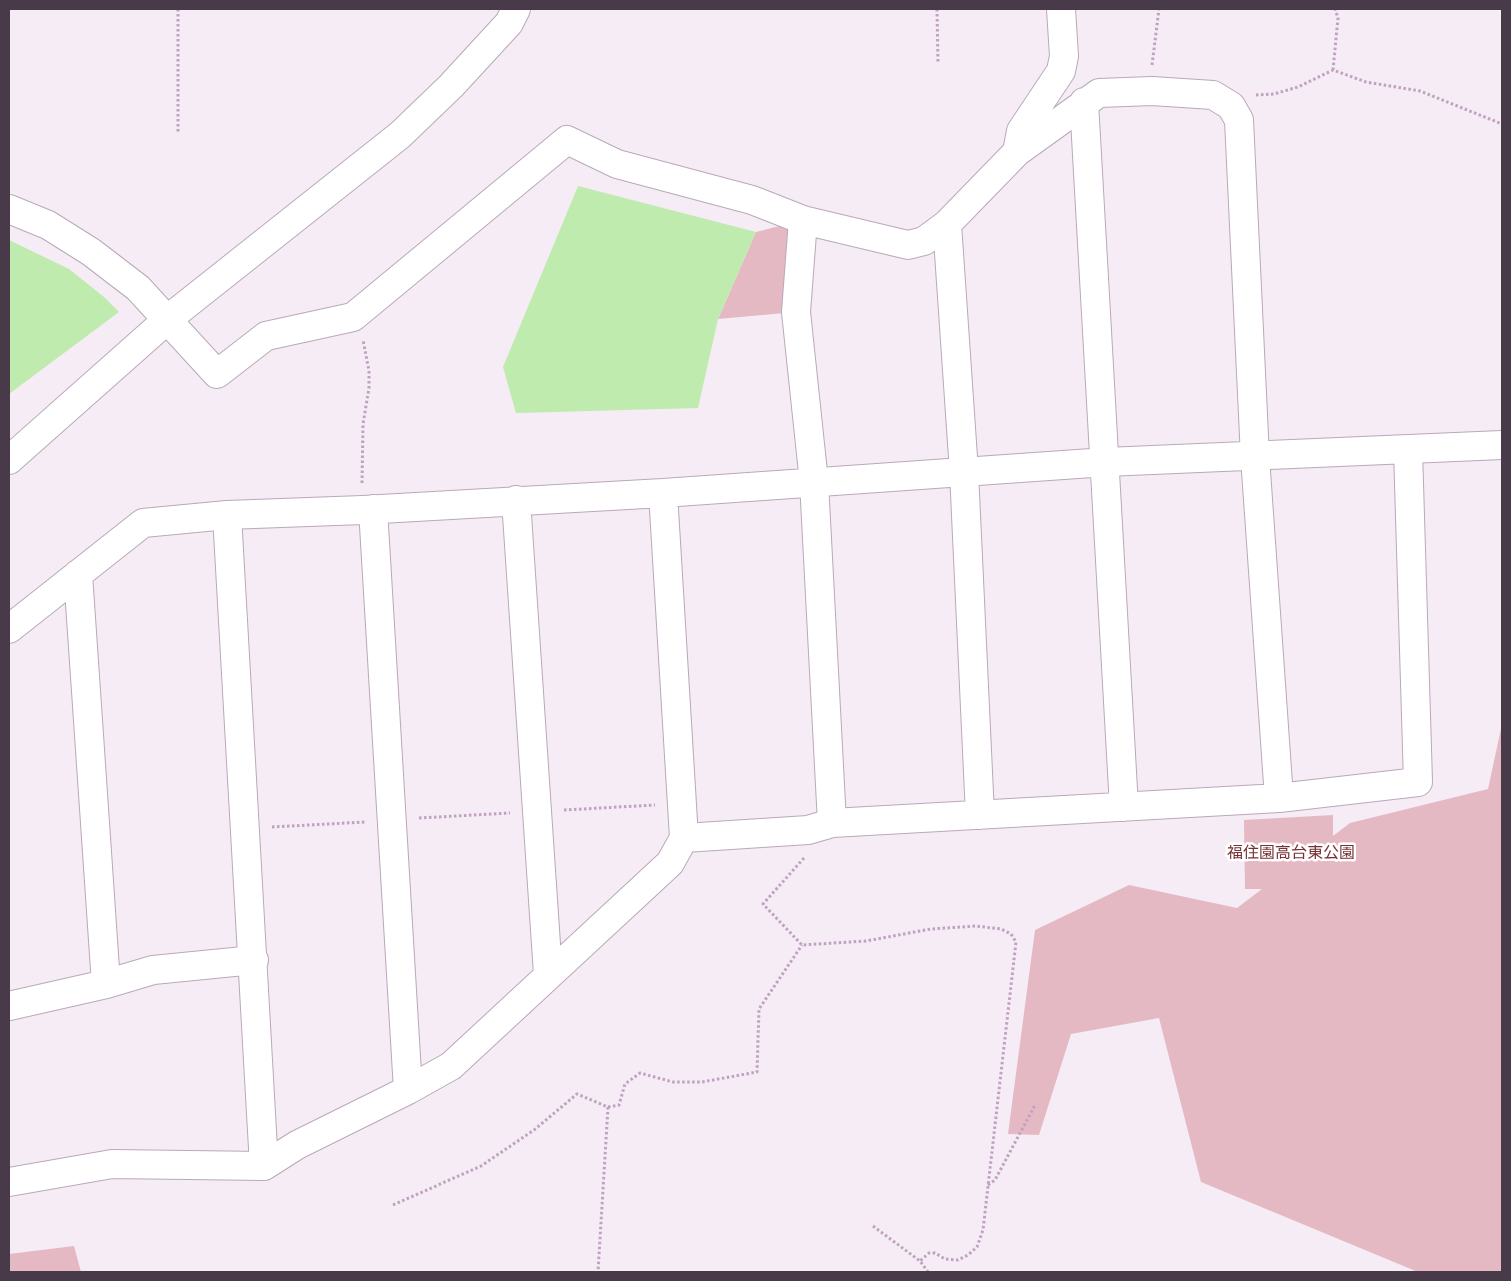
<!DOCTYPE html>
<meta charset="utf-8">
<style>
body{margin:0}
#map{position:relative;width:1511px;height:1281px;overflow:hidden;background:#f5ecf5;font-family:Raleway,sans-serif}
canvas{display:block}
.frame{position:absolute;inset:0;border:10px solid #483a49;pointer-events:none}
</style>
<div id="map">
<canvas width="1511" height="1281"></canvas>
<div class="frame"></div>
</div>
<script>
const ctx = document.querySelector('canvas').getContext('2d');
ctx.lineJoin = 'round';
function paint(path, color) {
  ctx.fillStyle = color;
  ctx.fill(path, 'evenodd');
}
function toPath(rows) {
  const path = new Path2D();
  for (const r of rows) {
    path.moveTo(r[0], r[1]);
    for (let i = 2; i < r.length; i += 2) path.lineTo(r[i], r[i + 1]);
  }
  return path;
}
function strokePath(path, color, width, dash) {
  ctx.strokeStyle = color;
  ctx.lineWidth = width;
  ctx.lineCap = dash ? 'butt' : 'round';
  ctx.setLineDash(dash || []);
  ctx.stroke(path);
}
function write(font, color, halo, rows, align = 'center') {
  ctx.font = font + ' Raleway,"Noto Sans JP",sans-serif';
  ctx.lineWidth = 5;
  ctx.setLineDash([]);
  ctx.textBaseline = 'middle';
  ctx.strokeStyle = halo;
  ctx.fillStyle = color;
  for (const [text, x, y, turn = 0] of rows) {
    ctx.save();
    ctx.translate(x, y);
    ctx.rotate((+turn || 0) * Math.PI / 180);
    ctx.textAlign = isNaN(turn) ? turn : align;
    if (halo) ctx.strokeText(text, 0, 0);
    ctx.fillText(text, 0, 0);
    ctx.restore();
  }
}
paint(toPath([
 [803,220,796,312,718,319,756,232],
 [1502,724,1502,1272,1418,1272,1201,1182,1159,1018,1071,1034,1039,1135,1008,1134,1035,930,1129,885,1237,908,1262,889,1245,889,1244,820,1333,815,1333,836,1350,823,1488,789],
 [74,1246,81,1272,9,1272,9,1254]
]), '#e5b9c3');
paint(toPath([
 [578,186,756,232,718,319,698,408,516,413,503,367],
 [9,240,69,269,104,297,119,312,9,394]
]), '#bfebaf');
const minor = toPath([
 [1084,102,1124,807],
 [1017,152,1021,131,1061,71,1064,56,1061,9],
 [9,209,48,225,91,252,138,288,217,374,266,336,353,317,567,140,617,164,752,200,803,220,908,245,924,241,947,224,1017,152,1099,93,1152,91,1213,95,1231,106,1239,120,1255,457,1279,798],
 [803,220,796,312,814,482,832,823],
 [947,224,964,472,980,815],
 [663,493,684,838],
 [516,500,548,974],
 [373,509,408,1090],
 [227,515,264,1166,297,1145,408,1090,451,1066,670,863,684,838,808,830,832,823,1279,798,1418,782,1408,450],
 [78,574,106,984],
 [9,629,143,523,227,515,363,510,663,493,1106,462,1502,445],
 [9,1006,106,984,153,970,254,960],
 [9,1182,112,1164,264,1166]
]);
const tertiary = toPath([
 [9,460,168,319,400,135,451,86,509,23,516,9]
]);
strokePath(minor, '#b9a9ba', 30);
strokePath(tertiary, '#b9a9ba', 30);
strokePath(toPath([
 [178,9,178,133],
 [937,9,938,64],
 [1152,65,1159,9],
 [1333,70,1338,18,1335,9],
 [1256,95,1274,94,1298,87,1333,70,1366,82,1420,91,1502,124],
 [362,483,363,424,369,388,369,371,363,340],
 [564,810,655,805],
 [419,818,510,813],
 [272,827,365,822],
 [804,858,763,904,802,945,866,941,931,929,976,926,1001,929,1011,934,1016,942,983,1230,977,1247,968,1255,958,1260,945,1259,935,1253,929,1253,920,1261],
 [608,1107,619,1105,625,1084,640,1073,673,1082,702,1082,757,1072,759,1009,802,945],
 [988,1185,995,1180,1035,1105],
 [393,1205,481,1166,534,1130,577,1094,608,1107,598,1272],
 [873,1226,920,1261,928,1272]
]), '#bfa2c0', 3, [2.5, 2.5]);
strokePath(minor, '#fff', 28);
strokePath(tertiary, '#fff', 28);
write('16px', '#773135', '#fff', [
 ["福住園高台東公園",1291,853]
]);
</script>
